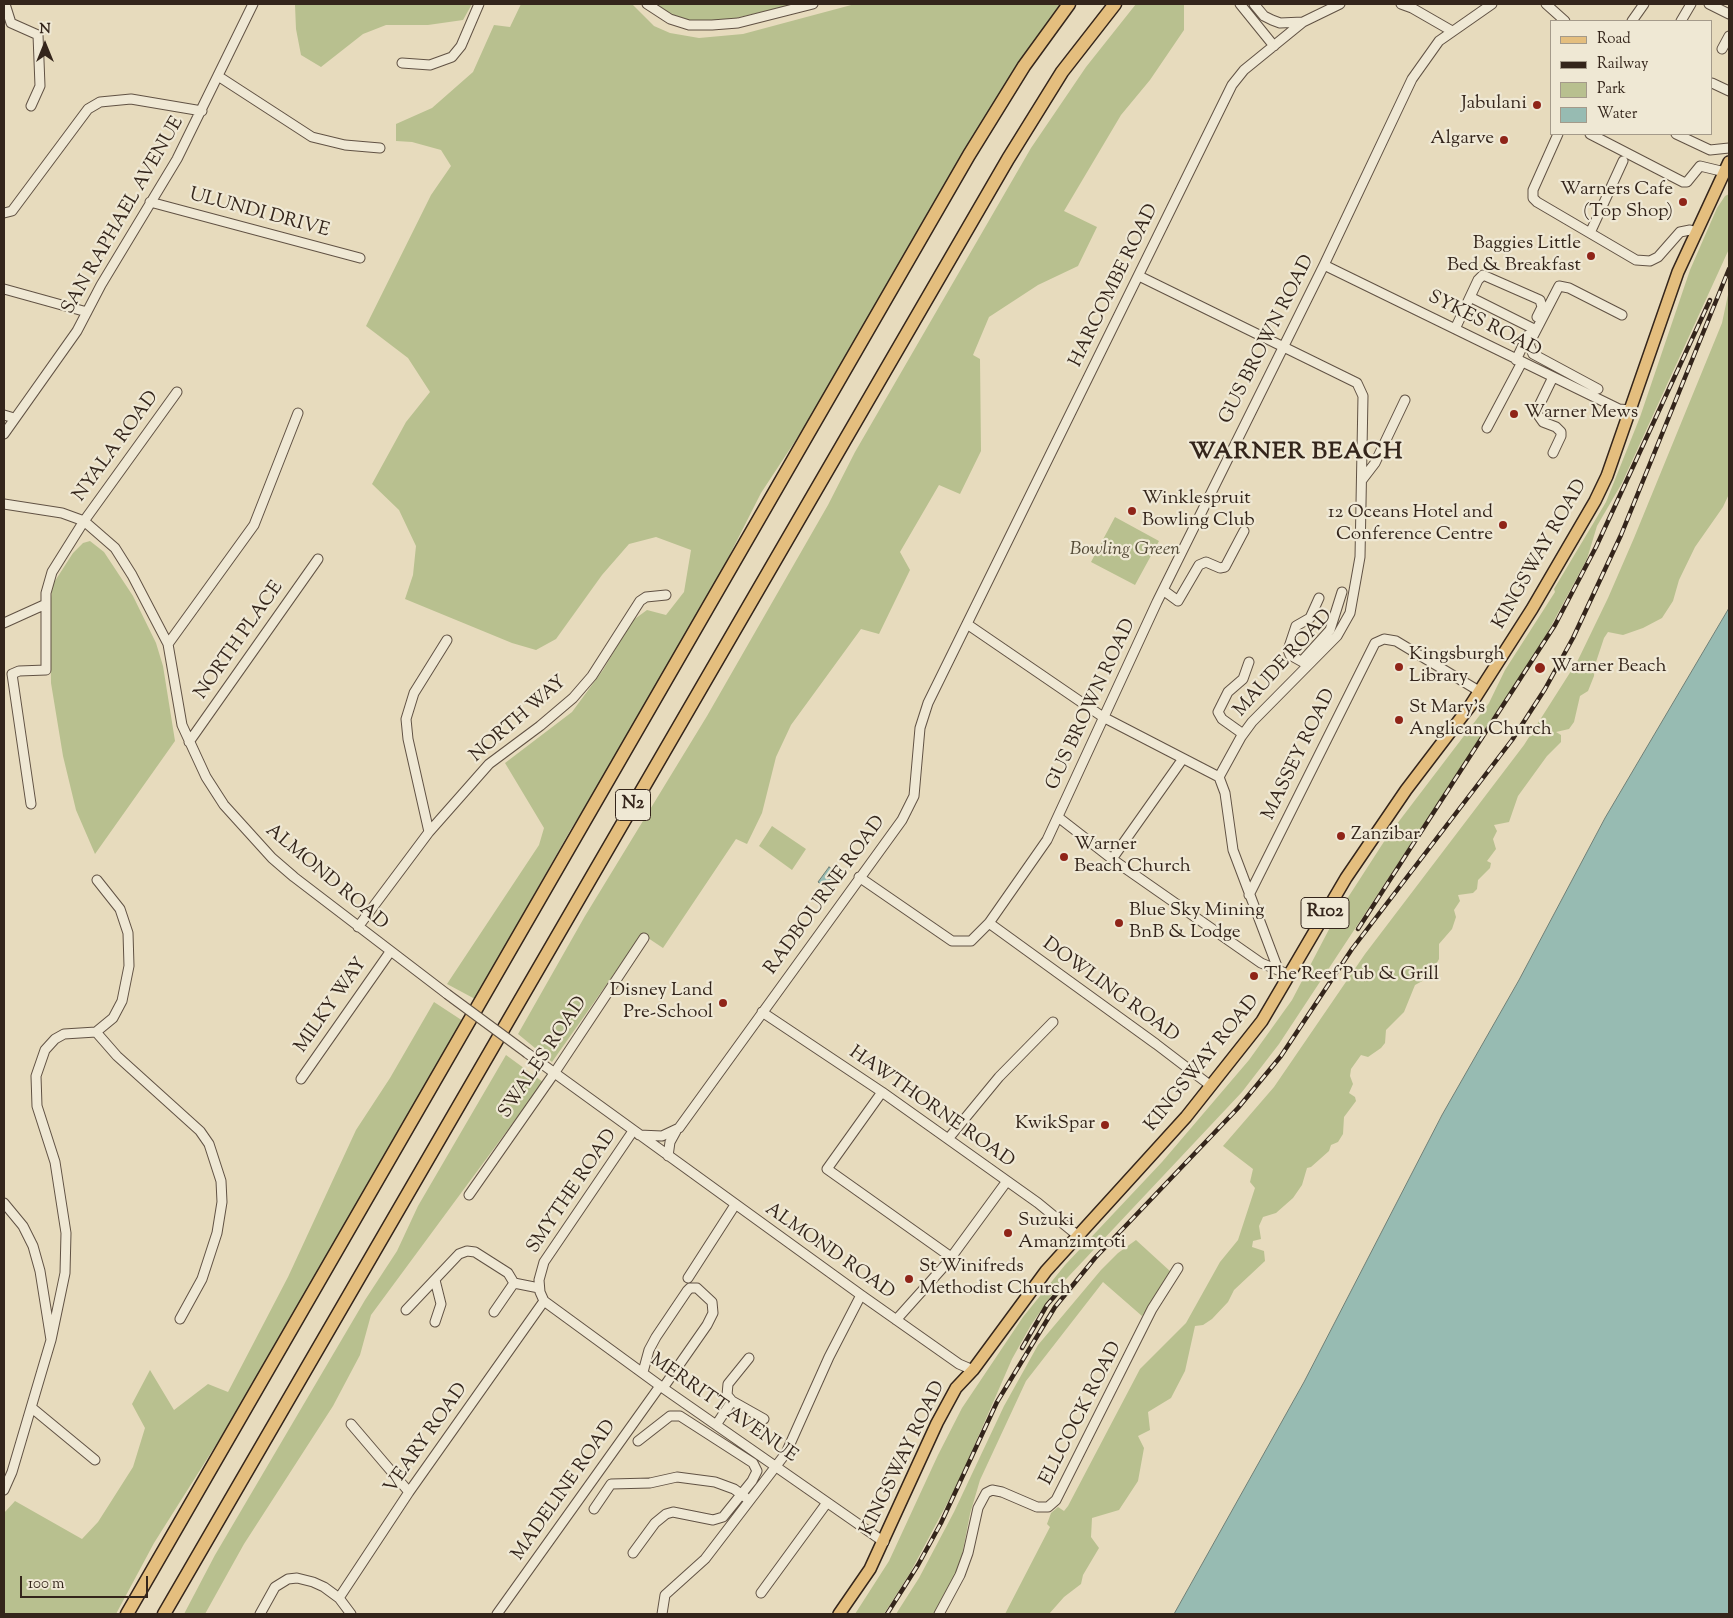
<!DOCTYPE html>
<style>
body{margin:0}
#map{position:relative;width:1733px;height:1618px;overflow:hidden;background:#e7dbbd;font-family:"Sorts Mill Goudy",serif}
canvas{display:block}
.frame{position:absolute;inset:0;border:5px solid #34251b;pointer-events:none}
.legend{position:absolute;left:1550px;top:20px;width:162px;height:115px;box-sizing:border-box;background:#efe8d4;border:1px solid #a49a8a;margin:0;padding:6px 9px;list-style:none;font-size:15px;color:#34251b}
.legend li{display:flex;align-items:center;gap:10px;height:25px}
.legend b{width:25px;border:1px solid #a49a8a}
.north{position:absolute;left:20px;top:20px;width:50px;height:50px;-webkit-text-stroke:4px #efe8d4;paint-order:stroke;rotate:0deg;font-size:14px;font-weight:700;line-height:20px;text-align:center;color:#34251b}
.north::after{content:'';display:block;margin:auto;width:18px;height:22px;background:#34251b;clip-path:polygon(50% 0,100% 100%,50% 72%,0 100%)}
.scale{position:absolute;left:20px;top:1576px;width:128px;height:22px;box-sizing:border-box;border:2px solid #34251b;border-top:0;padding-left:6px;font-size:15px;line-height:18px;white-space:nowrap;color:#34251b;-webkit-text-stroke:4px #efe8d4;paint-order:stroke}
</style>
<div id="map">
<canvas width="1733" height="1618"></canvas>
<div class="frame"></div>
<ul class="legend">
<li><b style="height:6px;background:#e4be7e"></b>Road</li>
<li><b style="height:6px;background:#34251b"></b>Railway</li>
<li><b style="height:14px;background:#b8c08f"></b>Park</li>
<li><b style="height:14px;background:#97bbb2"></b>Water</li>
</ul>
<div class="north">N</div>
<div class="scale">100 m</div>
</div>
<script>
const ctx = document.querySelector('canvas').getContext('2d');
ctx.lineJoin = 'round';
function paint(path, color) {
  ctx.fillStyle = color;
  ctx.fill(path, 'evenodd');
}
function toPath(rows) {
  const path = new Path2D();
  for (const r of rows) {
    path.moveTo(r[0], r[1]);
    for (let i = 2; i < r.length; i += 2) path.lineTo(r[i], r[i + 1]);
  }
  return path;
}
function strokePath(path, color, width, dash) {
  ctx.strokeStyle = color;
  ctx.lineWidth = width;
  ctx.lineCap = dash ? 'butt' : 'round';
  ctx.setLineDash(dash || []);
  ctx.stroke(path);
}
function write(font, color, halo, rows, align = 'center') {
  ctx.font = font + ' "Sorts Mill Goudy",serif';
  ctx.lineWidth = 4.5;
  ctx.setLineDash([]);
  ctx.textBaseline = 'middle';
  ctx.strokeStyle = halo;
  ctx.fillStyle = color;
  for (const [text, x, y, turn = 0] of rows) {
    ctx.save();
    ctx.translate(x, y);
    ctx.rotate((+turn || 0) * Math.PI / 180);
    ctx.textAlign = isNaN(turn) ? turn : align;
    if (halo) ctx.strokeText(text, 0, 0);
    ctx.fillText(text, 0, 0);
    ctx.restore();
  }
}
paint(toPath([
 [296,4,472,4,463,20,428,25,386,25,363,34,321,67,301,55,296,29,295,5],
 [521,4,632,4,654,26,670,33,699,38,743,34,855,4,1063,4,939,193,807,423,761,493,719,576,617,757,571,829,475,999,447,984,539,845,544,828,505,763,572,712,603,670,632,621,647,610,666,615,684,592,691,550,656,537,629,544,602,575,556,639,536,650,512,643,405,599,413,575,416,546,399,510,372,484,406,422,430,392,408,358,366,326,431,195,451,166,441,150,412,142,396,141,396,124,432,108,473,72,494,25,510,27],
 [656,4,795,4,719,22,690,20,671,15],
 [1136,4,1184,4,1184,30,1150,80,1121,115,1064,211,1097,227,1078,266,1038,285,989,317,973,355,980,359,981,451,960,494,939,485,900,552,910,570,879,634,861,629,791,725,776,757,762,813,747,844,736,839,663,948,642,934,552,1062,518,1034,585,916,707,716,828,505,855,452,1031,148,1086,67],
 [1729,194,1729,249,1622,483,1597,526,1587,559,1536,654,1279,1044,1242,1092,1053,1293,1031,1325,1012,1359,958,1483,910,1573,884,1614,855,1614,889,1561,938,1455,962,1408,1023,1317,1065,1265,1162,1162,1249,1060,1292,1000,1336,916,1387,837,1489,703,1505,670,1555,592,1554,589,1606,502,1640,417,1690,270,1717,208,1725,196],
 [1729,290,1729,494,1723,507,1695,547,1679,580,1673,601,1662,618,1643,628,1623,635,1608,632,1604,638,1595,665,1594,676,1588,691,1580,696,1574,722,1569,729,1556,732,1561,735,1561,742,1547,756,1518,796,1509,822,1494,825,1497,831,1493,839,1496,849,1487,861,1491,863,1490,868,1478,880,1477,889,1473,893,1458,895,1460,901,1454,910,1456,917,1452,929,1439,944,1439,959,1433,970,1428,978,1415,985,1404,1012,1386,1030,1385,1043,1381,1048,1368,1057,1361,1055,1351,1069,1350,1076,1353,1084,1349,1093,1355,1097,1356,1101,1344,1117,1343,1134,1338,1142,1331,1145,1329,1151,1311,1167,1307,1168,1302,1185,1293,1198,1276,1213,1263,1217,1259,1226,1261,1239,1253,1241,1252,1247,1264,1251,1265,1261,1234,1290,1228,1302,1212,1319,1203,1325,1195,1326,1185,1371,1171,1398,1148,1412,1150,1430,1138,1436,1144,1448,1138,1481,1119,1510,1092,1518,1091,1537,1099,1548,1083,1575,1081,1584,1064,1597,1049,1614,1005,1614,1050,1527,1047,1524,1051,1513,1058,1507,1064,1511,1068,1506,1140,1369,1186,1323,1220,1262,1238,1240,1255,1188,1250,1182,1253,1169,1223,1146,1274,1087,1365,954,1524,745,1578,660,1608,598,1634,538,1722,323],
 [1115,517,1159,541,1135,585,1091,562],
 [90,541,104,552,133,596,156,643,163,666,175,741,95,854,76,810,63,756,51,683,50,605,53,584,73,553,83,543],
 [772,826,806,849,792,870,759,846],
 [434,1002,463,1021,231,1421,154,1543,116,1614,4,1614,4,1513,15,1501,82,1539,98,1522,133,1467,145,1428,132,1404,150,1370,174,1410,208,1384,228,1392,288,1277,356,1130,390,1078],
 [506,1055,543,1082,371,1315,360,1355,333,1406,244,1544,205,1614,184,1614,215,1555,365,1300,397,1251,418,1206],
 [1136,1240,1171,1272,1142,1316,1103,1282,1026,1381,980,1480,970,1514,959,1571,944,1602,935,1614,896,1614,919,1578,954,1512,1004,1406,1038,1345,1101,1270,1118,1253]
]), '#b8c08f');
const water = toPath([
 [1729,608,1729,1614,1174,1614,1304,1382,1442,1115,1519,980,1605,818,1729,608],
 [829,867,840,875,829,890,818,882,829,867]
]);
paint(water, '#97bbb2');
strokePath(water, '#6f7f76', 1);
const minor = toPath([
 [5,4,11,23,38,35,40,86,31,106],
 [647,4,670,19,689,25,712,25,738,23,813,4],
 [1240,4,1274,46],
 [1254,4,1264,16,1272,20,1280,23,1303,22],
 [1401,4,1412,8,1452,31],
 [1546,4,1565,21],
 [1709,4,1729,14],
 [1632,21,1644,4],
 [1681,21,1691,4],
 [1722,49,1729,36],
 [402,63,430,65,452,57,461,46,479,4],
 [218,76,312,137,345,145,380,148],
 [1712,83,1729,91],
 [1558,134,1533,190,1533,198,1537,202,1636,260,1650,261,1658,257,1680,232,1690,230,1696,232],
 [1590,134,1683,182,1687,182,1700,166,1725,172],
 [1676,134,1710,150,1729,148],
 [150,202,360,258],
 [4,213,12,211,88,109,100,102,131,99,202,111],
 [1590,233,1623,161],
 [1324,265,1619,409,1631,410],
 [1139,276,1357,383,1363,396,1360,557,1350,613,1337,636,1252,722,1241,737,1219,777],
 [4,289,87,312],
 [1470,297,1532,328],
 [1455,329,1478,280,1483,275,1540,300,1542,307,1537,317],
 [1516,360,1528,335],
 [1553,377,1536,412,1543,422,1556,427,1561,432,1561,436,1553,453],
 [1598,389,1533,354,1529,344,1559,286,1569,288,1622,315],
 [4,415,14,418],
 [1487,428,1522,362],
 [4,434,77,331,101,285,177,159,253,4],
 [1362,480,1375,463,1405,400],
 [4,504,62,513,84,521,115,548,132,575,168,644,182,725,206,777,224,805,272,858,294,877,447,994],
 [1163,590,1178,601,1199,565,1206,562,1220,568,1225,567,1244,531],
 [4,623,46,604],
 [967,624,1103,717,1219,777,1225,793,1233,850,1278,969],
 [168,644,254,525,298,413],
 [1302,661,1330,630,1342,592],
 [1308,665,1290,655,1288,650,1296,626,1310,618,1319,598],
 [1243,734,1222,719,1218,712,1228,692,1243,679,1249,662],
 [189,742,318,559],
 [31,804,12,674,19,671,46,670,46,593,52,572,84,521,177,392],
 [1058,817,1112,859,1261,963,1290,975],
 [429,832,408,739,406,719,414,693,447,640],
 [1112,859,1182,760],
 [859,877,952,941,971,941,989,923,1047,840,1157,602,1324,265,1412,79,1439,41,1492,4],
 [1249,895,1375,643,1384,639,1396,641,1479,691],
 [989,923,1156,1044,1211,1086],
 [358,927,429,832,489,764,540,726,573,698,592,676,640,601,646,597,666,595],
 [762,1012,882,1092,1038,1203,1077,1235],
 [96,1032,117,1056,200,1131,209,1144,221,1181,222,1202,217,1233,202,1279,180,1319],
 [527,1053,861,1295,959,1364,973,1370],
 [301,1079,390,952],
 [882,1092,827,1169,951,1257],
 [633,1131,544,1262,539,1280,540,1292,544,1301,663,1388,884,1542],
 [639,1135,662,1136,679,1128,902,820,914,796,920,728,928,703,1232,85,1244,70,1303,22,1340,4],
 [948,1139,999,1077,1053,1022],
 [668,1156,670,1142,676,1131],
 [469,1195,555,1072,644,938],
 [4,1203,23,1226,33,1246,40,1271,51,1340,12,1472,4,1490],
 [688,1278,735,1205],
 [514,1283,539,1288],
 [406,1310,459,1254,467,1251,475,1252,508,1273,514,1283],
 [494,1312,514,1283],
 [896,1320,947,1263,1007,1181],
 [435,1322,441,1304,435,1280],
 [51,1340,65,1273,66,1233,55,1162,37,1106,36,1076,45,1050,55,1039,64,1034,96,1032,113,1018,122,1001,129,966,128,933,120,909,97,880],
 [749,1358,728,1384,727,1395,732,1401,764,1419],
 [643,1372,649,1350,656,1337,687,1291,690,1288,697,1288,712,1302,713,1313,707,1325,663,1388],
 [32,1408,95,1460],
 [351,1424,409,1492],
 [716,1425,732,1401],
 [594,1509,611,1484,650,1483,677,1477,715,1482,734,1489,745,1497],
 [633,1553,655,1523,666,1514,673,1512,713,1520,723,1517,752,1481,757,1471,753,1463,680,1416,670,1416,638,1441],
 [761,1593,826,1504],
 [339,1598,409,1492,544,1301],
 [260,1614,275,1587,288,1579,297,1578,313,1582,324,1587,339,1598,351,1614],
 [497,1614,660,1386],
 [662,1614,665,1595,705,1559,786,1453,829,1357,861,1295],
 [939,1614,960,1575,968,1553,978,1508,986,1493,992,1490,1002,1492,1037,1507,1048,1507,1056,1500,1152,1309,1178,1268]
]);
const major = toPath([
 [839,1614,870,1569,937,1423,956,1388,973,1370,1046,1271,1186,1117,1262,1021,1346,878,1406,790,1470,706,1532,609,1595,501,1607,476,1678,272,1729,162]
]);
const highway = toPath([
 [127,1614,969,155,1024,66,1069,4],
 [164,1614,1008,159,1062,72,1115,4]
]);
strokePath(minor, '#615244', 11);
strokePath(major, '#34251b', 14);
strokePath(highway, '#34251b', 15);
strokePath(minor, '#efe8d4', 9);
strokePath(major, '#e4be7e', 11);
strokePath(highway, '#e4be7e', 12);
const rail = toPath([
 [1358,929,1555,625,1596,547,1710,300],
 [1022,1348,1047,1305,1058,1292],
 [887,1614,918,1565,941,1523,997,1402,1055,1307,1095,1258,1238,1108,1281,1056,1352,949,1512,740,1545,689,1573,638,1621,535,1729,269]
]);
strokePath(rail, '#34251b', 4.5);
strokePath(rail, '#efe8d4', 2.5, [8]);
const minorBridge = toPath([
 [447,994,527,1053]
]);
strokePath(minorBridge, '#615244', 11, []);
strokePath(minorBridge, '#efe8d4', 9);
for (const [x, y, r, color] of [
 [1537,105,5,"#8f2418"],
 [1504,140,5,"#8f2418"],
 [1683,202,5,"#8f2418"],
 [1591,256,5,"#8f2418"],
 [1514,414,5,"#8f2418"],
 [1132,511,5,"#8f2418"],
 [1503,525,5,"#8f2418"],
 [1399,667,5,"#8f2418"],
 [1540,668,6,"#8f2418"],
 [1399,720,5,"#8f2418"],
 [1341,836,5,"#8f2418"],
 [1064,857,5,"#8f2418"],
 [1119,923,5,"#8f2418"],
 [1254,976,5,"#8f2418"],
 [723,1003,5,"#8f2418"],
 [1105,1125,5,"#8f2418"],
 [1008,1233,5,"#8f2418"],
 [909,1279,5,"#8f2418"]
]) {
  const dot = new Path2D();
  dot.arc(x, y, r, 0, 2 * Math.PI);
  ctx.fillStyle = color;
  ctx.fill(dot);
  strokePath(dot, '#efe8d4', 2);
}
for (const [x, y, w] of [
 [633,805,35],
 [1325,913,48]
]) {
  const box = new Path2D();
  box.roundRect(x - w / 2, y - 15.5, w, 31, 4);
  ctx.fillStyle = '#efe8d4';
  ctx.fill(box);
  strokePath(box, '#34251b', 1);
}
write('bold 18px', '#34251b', null, [
 ["N2",633,805],
 ["R102",1325,913]
]);
write('19px', '#34251b', '#efe8d4', [
 ["Jabulani",1527,105,"right"],
 ["Algarve",1494,140,"right"],
 ["Warners Cafe",1673,191,"right"],
 ["(Top Shop)",1673,213,"right"],
 ["Baggies Little",1581,245,"right"],
 ["Bed & Breakfast",1581,267,"right"],
 ["Warner Mews",1524,414],
 ["Winklespruit",1142,500],
 ["Bowling Club",1142,522],
 ["12 Oceans Hotel and",1493,514,"right"],
 ["Conference Centre",1493,536,"right"],
 ["Kingsburgh",1409,656],
 ["Library",1409,678],
 ["Warner Beach",1551,668],
 ["St Mary's",1409,709],
 ["Anglican Church",1409,731],
 ["Zanzibar",1351,836],
 ["Warner",1074,846],
 ["Beach Church",1074,868],
 ["Blue Sky Mining",1129,912],
 ["BnB & Lodge",1129,934],
 ["The Reef Pub & Grill",1264,976],
 ["Disney Land",713,992,"right"],
 ["Pre-School",713,1014,"right"],
 ["KwikSpar",1095,1125,"right"],
 ["Suzuki",1018,1222],
 ["Amanzimtoti",1018,1244],
 ["St Winifreds",919,1268],
 ["Methodist Church",919,1290]
], 'left');
write('19px', '#34251b', '#efe8d4', [
 ["ULUNDI DRIVE",259,214,15],
 ["SAN RAPHAEL AVENUE",124,216,-60],
 ["HARCOMBE ROAD",1115,286,-64],
 ["SYKES ROAD",1484,325,27],
 ["GUS BROWN ROAD",1268,340,-63],
 ["NYALA ROAD",117,447,-54],
 ["KINGSWAY ROAD",1541,555,-60],
 ["NORTH PLACE",240,641,-55],
 ["MAUDE ROAD",1284,664,-48],
 ["GUS BROWN ROAD",1092,705,-65],
 ["NORTH WAY",519,720,-41],
 ["MASSEY ROAD",1300,755,-64],
 ["ALMOND ROAD",326,878,40],
 ["RADBOURNE ROAD",826,896,-54],
 ["DOWLING ROAD",1110,991,36],
 ["MILKY WAY",332,1006,-55],
 ["SWALES ROAD",544,1058,-56],
 ["KINGSWAY ROAD",1203,1064,-51],
 ["HAWTHORNE ROAD",931,1108,35],
 ["SMYTHE ROAD",573,1192,-56],
 ["ALMOND ROAD",829,1252,35],
 ["MERRITT AVENUE",723,1409,35],
 ["ELLCOCK ROAD",1082,1414,-63],
 ["VEARY ROAD",427,1439,-55],
 ["KINGSWAY ROAD",904,1459,-64],
 ["MADELINE ROAD",565,1491,-55]
]);
write('italic 19px', '#554c38', '#efe8d4', [
 ["Bowling Green",1125,551]
]);
ctx.letterSpacing = '1px';
write('bold 24px', '#34251b', '#efe8d4', [
 ["WARNER BEACH",1296,454]
]);
ctx.letterSpacing = '0px';
</script>
